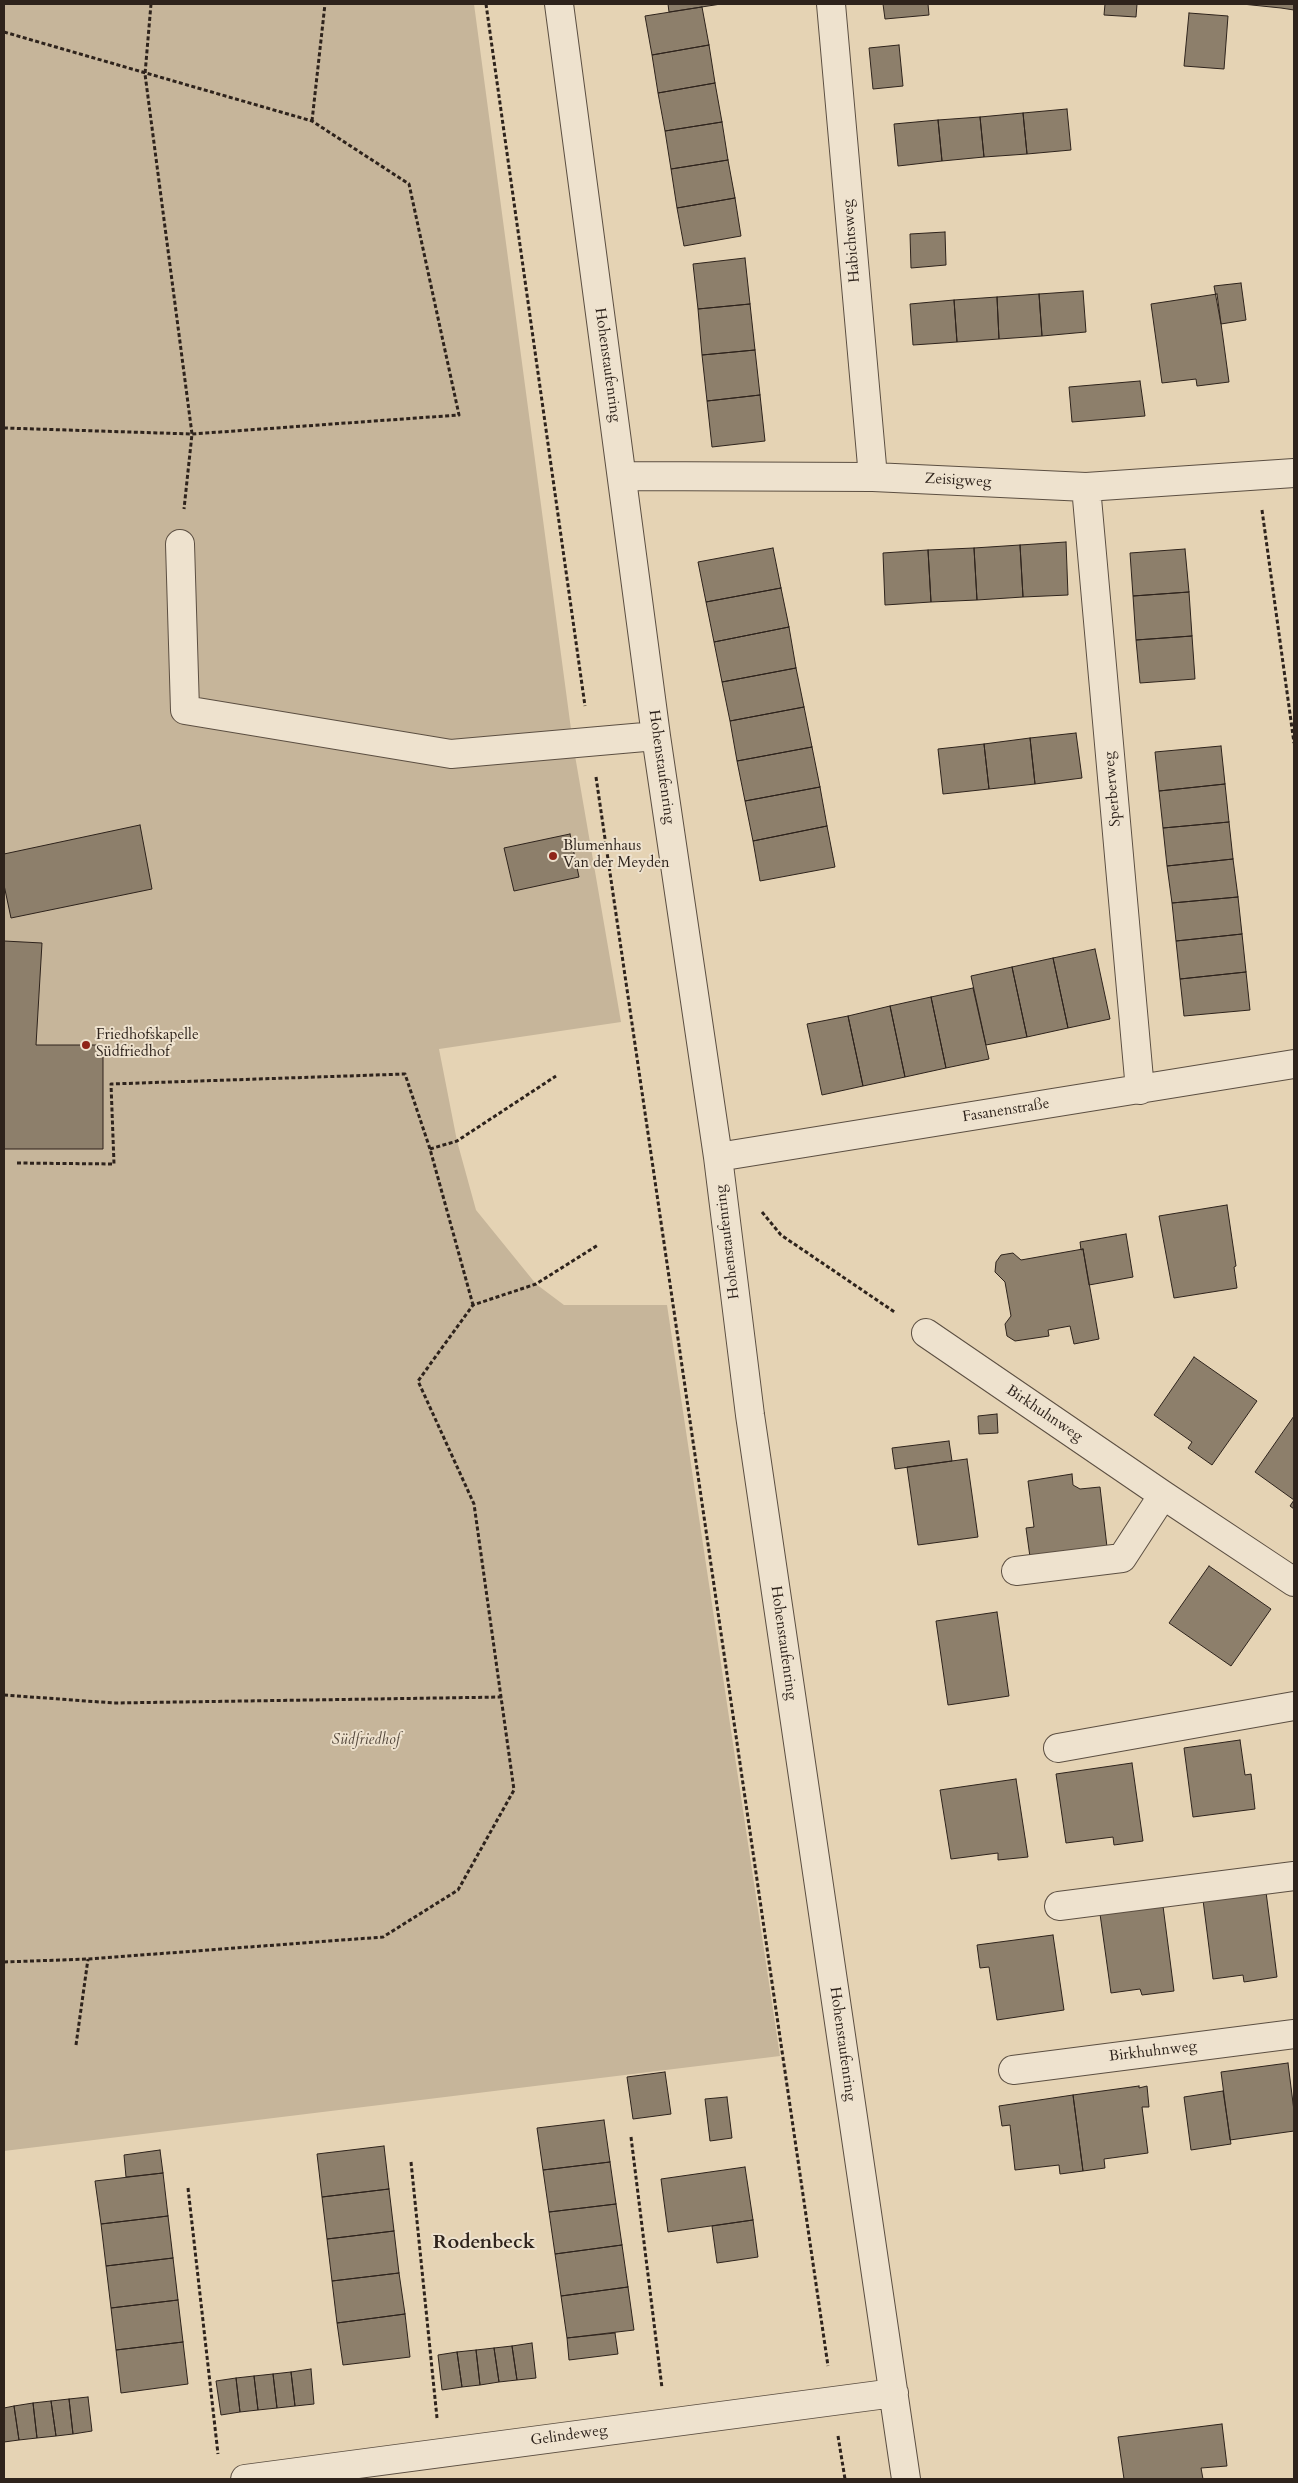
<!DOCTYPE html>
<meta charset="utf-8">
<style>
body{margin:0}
#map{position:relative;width:1298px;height:2483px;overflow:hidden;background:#e5d3b4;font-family:Cardo,serif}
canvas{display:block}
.frame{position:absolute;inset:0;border:5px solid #2e231c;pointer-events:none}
</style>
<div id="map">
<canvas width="1298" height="2483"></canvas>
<div class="frame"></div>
</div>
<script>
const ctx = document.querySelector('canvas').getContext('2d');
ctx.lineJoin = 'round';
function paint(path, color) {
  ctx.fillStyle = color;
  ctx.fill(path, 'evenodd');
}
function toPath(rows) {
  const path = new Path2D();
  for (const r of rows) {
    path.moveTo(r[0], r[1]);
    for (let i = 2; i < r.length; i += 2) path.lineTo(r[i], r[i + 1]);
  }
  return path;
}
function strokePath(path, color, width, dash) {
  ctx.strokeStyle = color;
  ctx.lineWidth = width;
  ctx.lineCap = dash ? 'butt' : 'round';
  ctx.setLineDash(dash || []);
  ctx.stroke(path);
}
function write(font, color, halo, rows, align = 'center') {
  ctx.font = font + ' Cardo,serif';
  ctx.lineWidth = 4;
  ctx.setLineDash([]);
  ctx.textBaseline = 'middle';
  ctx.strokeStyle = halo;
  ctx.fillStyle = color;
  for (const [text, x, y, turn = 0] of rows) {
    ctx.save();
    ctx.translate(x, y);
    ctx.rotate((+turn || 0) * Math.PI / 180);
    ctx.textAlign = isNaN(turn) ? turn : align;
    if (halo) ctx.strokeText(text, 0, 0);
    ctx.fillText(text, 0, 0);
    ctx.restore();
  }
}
paint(toPath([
 [4,4,474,4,573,744,621,1022,439,1049,457,1141,476,1210,536,1284,564,1305,667,1305,780,2056,4,2151]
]), '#c6b59a');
const building = toPath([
 [668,4,721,4,669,12,668,4],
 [883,4,928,4,929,15,885,19,883,4],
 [1105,4,1137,4,1136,17,1104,15,1105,4],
 [1242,4,1294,4,1294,10,1281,8,1242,4],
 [702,7,709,45,652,55,645,16,702,7],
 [1189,13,1228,16,1224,69,1184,66,1189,13],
 [709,45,715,83,658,93,652,55,709,45],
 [899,45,903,86,873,89,869,48,899,45],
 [715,83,722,122,665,131,658,93,715,83],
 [1067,109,1071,150,1027,154,1023,113,1067,109],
 [1023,113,1027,154,984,157,980,117,1023,113],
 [980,117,984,157,942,161,938,120,980,117],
 [938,120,942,161,898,166,894,124,938,120],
 [722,122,728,160,671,169,665,131,722,122],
 [728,160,735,198,677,208,671,169,728,160],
 [735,198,741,236,684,246,677,208,735,198],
 [945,232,946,265,911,268,910,234,945,232],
 [745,258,750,304,698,309,693,264,745,258],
 [1241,283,1246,320,1221,324,1214,286,1241,283],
 [1083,291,1086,332,1042,336,1039,294,1083,291],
 [1039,294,1042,336,999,339,997,297,1039,294],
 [1217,294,1229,382,1197,386,1196,379,1162,383,1151,304,1217,294],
 [997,297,999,339,957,342,954,300,997,297],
 [954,300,957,342,913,345,910,304,954,300],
 [750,304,755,350,702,355,698,309,750,304],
 [755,350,760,395,707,401,702,355,755,350],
 [1140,381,1145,416,1072,422,1069,387,1140,381],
 [760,395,765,441,712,447,707,401,760,395],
 [1066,542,1068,595,1023,597,1020,545,1066,542],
 [1020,545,1023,597,977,600,974,548,1020,545],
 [773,548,781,588,706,602,698,562,773,548],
 [974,548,977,600,931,602,928,550,974,548],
 [1185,549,1189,592,1133,596,1130,553,1185,549],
 [928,550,931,602,885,605,883,553,928,550],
 [781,588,789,627,714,642,706,602,781,588],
 [1189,592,1192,636,1136,640,1133,596,1189,592],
 [789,627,796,668,722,682,714,642,789,627],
 [1192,636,1195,679,1140,683,1136,640,1192,636],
 [796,668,804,707,730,721,722,682,796,668],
 [804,707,812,747,737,761,730,721,804,707],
 [1076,733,1082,778,1035,784,1030,738,1076,733],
 [1030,738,1035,784,989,789,984,744,1030,738],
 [984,744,989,789,943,794,938,749,984,744],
 [1221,746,1225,784,1159,791,1155,752,1221,746],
 [812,747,820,787,745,801,737,761,812,747],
 [1225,784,1229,822,1163,828,1159,791,1225,784],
 [820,787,827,826,753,841,745,801,820,787],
 [1229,822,1233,859,1167,866,1163,828,1229,822],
 [140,825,152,889,11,918,4,885,4,854,140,825],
 [827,826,835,867,760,881,753,841,827,826],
 [570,834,579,877,514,891,504,848,570,834],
 [1233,859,1238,897,1172,903,1167,866,1233,859],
 [1238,897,1242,934,1176,941,1172,903,1238,897],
 [1242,934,1246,972,1180,979,1176,941,1242,934],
 [4,941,42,943,36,1045,103,1045,103,1149,4,1149,4,941],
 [1095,949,1110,1019,1068,1028,1053,958,1095,949],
 [1053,958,1068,1028,1027,1037,1012,967,1053,958],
 [1012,967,1027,1037,986,1045,971,976,1012,967],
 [1246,972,1250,1010,1184,1016,1180,979,1246,972],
 [973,988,989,1059,946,1068,931,997,973,988],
 [931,997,946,1068,905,1077,890,1006,931,997],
 [890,1006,905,1077,863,1086,848,1016,890,1006],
 [848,1016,863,1086,822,1095,807,1024,848,1016],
 [1227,1205,1236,1266,1234,1267,1237,1288,1174,1298,1159,1216,1227,1205],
 [1126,1234,1133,1277,1089,1285,1083,1249,1081,1250,1080,1242,1126,1234],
 [1083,1249,1099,1339,1074,1344,1070,1326,1048,1330,1049,1336,1015,1341,1007,1336,1005,1324,1011,1316,1005,1282,995,1272,996,1262,1001,1255,1013,1253,1021,1260,1083,1249],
 [1194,1357,1257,1401,1212,1465,1188,1448,1192,1442,1154,1415,1194,1357],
 [997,1414,998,1433,979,1434,978,1416,997,1414],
 [1294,1416,1294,1509,1290,1506,1294,1500,1255,1472,1294,1416],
 [949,1441,952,1461,895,1469,892,1448,949,1441],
 [967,1459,978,1537,918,1545,907,1467,967,1459],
 [1072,1474,1073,1485,1080,1489,1100,1487,1107,1547,1030,1557,1026,1528,1034,1527,1028,1481,1072,1474],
 [1209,1566,1271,1609,1231,1666,1169,1623,1209,1566],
 [997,1612,1009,1696,948,1705,936,1621,997,1612],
 [1240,1740,1245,1775,1251,1774,1255,1809,1193,1817,1184,1748,1240,1740],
 [1132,1763,1143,1841,1114,1845,1113,1837,1066,1843,1056,1774,1132,1763],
 [1016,1779,1028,1857,998,1860,998,1853,951,1859,940,1790,1016,1779],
 [1266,1892,1277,1977,1244,1982,1243,1975,1213,1979,1203,1900,1266,1892],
 [1163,1906,1174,1991,1142,1995,1140,1989,1111,1993,1100,1914,1163,1906],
 [1053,1935,1064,2010,997,2020,989,1967,980,1968,977,1945,1053,1935],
 [1288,2063,1294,2111,1294,2131,1230,2140,1221,2072,1288,2063],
 [665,2072,671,2114,633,2119,627,2077,665,2072],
 [1139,2086,1139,2088,1147,2086,1149,2107,1142,2107,1148,2153,1104,2159,1105,2168,1083,2171,1073,2095,1139,2086],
 [1223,2091,1231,2144,1191,2150,1184,2097,1223,2091],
 [1073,2095,1083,2171,1060,2174,1059,2165,1015,2170,1010,2125,1002,2126,999,2106,1073,2095],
 [727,2097,732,2138,710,2141,705,2099,727,2097],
 [604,2120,610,2162,543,2170,537,2128,604,2120],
 [384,2146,389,2189,322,2197,317,2154,384,2146],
 [160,2150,163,2173,126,2177,124,2155,160,2150],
 [610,2162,616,2204,549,2212,543,2170,610,2162],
 [745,2167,753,2220,668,2232,661,2179,745,2167],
 [163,2173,168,2216,101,2224,95,2181,163,2173],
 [389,2189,394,2231,327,2239,322,2197,389,2189],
 [616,2204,622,2245,555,2254,549,2212,616,2204],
 [168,2216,173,2258,106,2266,101,2224,168,2216],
 [753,2220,758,2257,717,2263,712,2226,753,2220],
 [394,2231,399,2273,332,2281,327,2239,394,2231],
 [622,2245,628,2287,561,2296,555,2254,622,2245],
 [173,2258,178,2300,111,2308,106,2266,173,2258],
 [399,2273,405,2314,337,2323,332,2281,399,2273],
 [628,2287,634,2330,567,2338,561,2296,628,2287],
 [178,2300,183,2342,116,2350,111,2308,178,2300],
 [405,2314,410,2357,343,2365,337,2323,405,2314],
 [615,2333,618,2354,569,2360,567,2338,615,2333],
 [183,2342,188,2384,121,2393,116,2350,183,2342],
 [532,2343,536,2378,517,2380,512,2346,532,2343],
 [512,2346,517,2380,499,2382,494,2348,512,2346],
 [494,2348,499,2382,480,2385,476,2350,494,2348],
 [476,2350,480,2385,462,2387,457,2352,476,2350],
 [457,2352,462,2387,442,2390,438,2355,457,2352],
 [311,2369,314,2404,295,2406,291,2372,311,2369],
 [291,2372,295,2406,277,2408,273,2374,291,2372],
 [273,2374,277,2408,258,2410,254,2376,273,2374],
 [254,2376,258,2410,240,2412,236,2378,254,2376],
 [236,2378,240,2412,221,2415,216,2381,236,2378],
 [88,2397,92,2431,73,2434,69,2399,88,2397],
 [69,2399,73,2434,56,2436,51,2401,69,2399],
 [51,2401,56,2436,37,2438,33,2403,51,2401],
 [33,2403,37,2438,19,2440,14,2406,33,2403],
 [14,2406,19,2440,4,2442,4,2408,14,2406],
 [1222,2424,1227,2466,1201,2468,1203,2479,1124,2479,1118,2437,1222,2424]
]);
paint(building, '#8d7f6b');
strokePath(building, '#2e231c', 1);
const minor = toPath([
 [559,4,656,736,718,1157,750,1415,906,2479],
 [831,4,873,477],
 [622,476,873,477,1086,487,1294,473],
 [1086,487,1140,1090],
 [180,544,185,710,451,754,656,736],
 [718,1157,1294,1064],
 [926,1333,1163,1495,1294,1582],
 [1016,1571,1122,1558,1163,1495],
 [1058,1748,1294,1706],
 [1059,1906,1294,1876],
 [1013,2070,1294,2034],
 [245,2479,894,2393]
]);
strokePath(minor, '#5c4f42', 30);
strokePath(toPath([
 [151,4,145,74,192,434,184,509],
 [486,4,585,706],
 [4,32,312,121,409,184,459,415,192,434,4,428],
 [312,121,325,4],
 [1262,510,1294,743],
 [596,777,828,2366],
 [430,1149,457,1141,556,1076],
 [17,1163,114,1164,111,1084,405,1074,430,1149,473,1305],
 [762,1212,781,1235,896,1313],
 [4,1695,114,1703,503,1697],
 [4,1962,88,1959,383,1937,458,1890,514,1790,474,1504,418,1381,473,1305,536,1284,598,1245],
 [76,2045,88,1959],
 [631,2137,662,2388],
 [411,2162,437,2418],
 [188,2188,218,2454],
 [838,2436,845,2479]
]), '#2e231c', 3, [4, 2.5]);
strokePath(minor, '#eee2ce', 28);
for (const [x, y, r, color] of [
 [553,856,5,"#8f2418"],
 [86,1045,5,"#8f2418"]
]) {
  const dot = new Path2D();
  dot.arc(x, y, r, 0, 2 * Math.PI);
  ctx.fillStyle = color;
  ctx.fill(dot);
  strokePath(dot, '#eee2ce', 2);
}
write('15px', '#2e231c', '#eee2ce', [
 ["Habichtsweg",852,241,-95],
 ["Hohenstaufenring",607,365,82],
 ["Zeisigweg",958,481,3],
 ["Hohenstaufenring",661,767,82],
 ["Sperberweg",1113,789,-95],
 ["Fasanenstraße",1006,1111,-9],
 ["Hohenstaufenring",728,1242,-97],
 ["Birkhuhnweg",1044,1414,34],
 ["Hohenstaufenring",783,1643,82],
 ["Hohenstaufenring",842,2044,82],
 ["Birkhuhnweg",1153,2052,-7],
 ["Gelindeweg",569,2436,-8]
]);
write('15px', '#2e231c', '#eee2ce', [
 ["Blumenhaus",563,847],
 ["Van der Meyden",563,864],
 ["Friedhofskapelle",96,1036],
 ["Südfriedhof",96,1053]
], 'left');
write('italic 15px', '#54483c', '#eee2ce', [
 ["Südfriedhof",366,1741]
]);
write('bold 20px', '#2e231c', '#eee2ce', [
 ["Rodenbeck",484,2243]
]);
</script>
